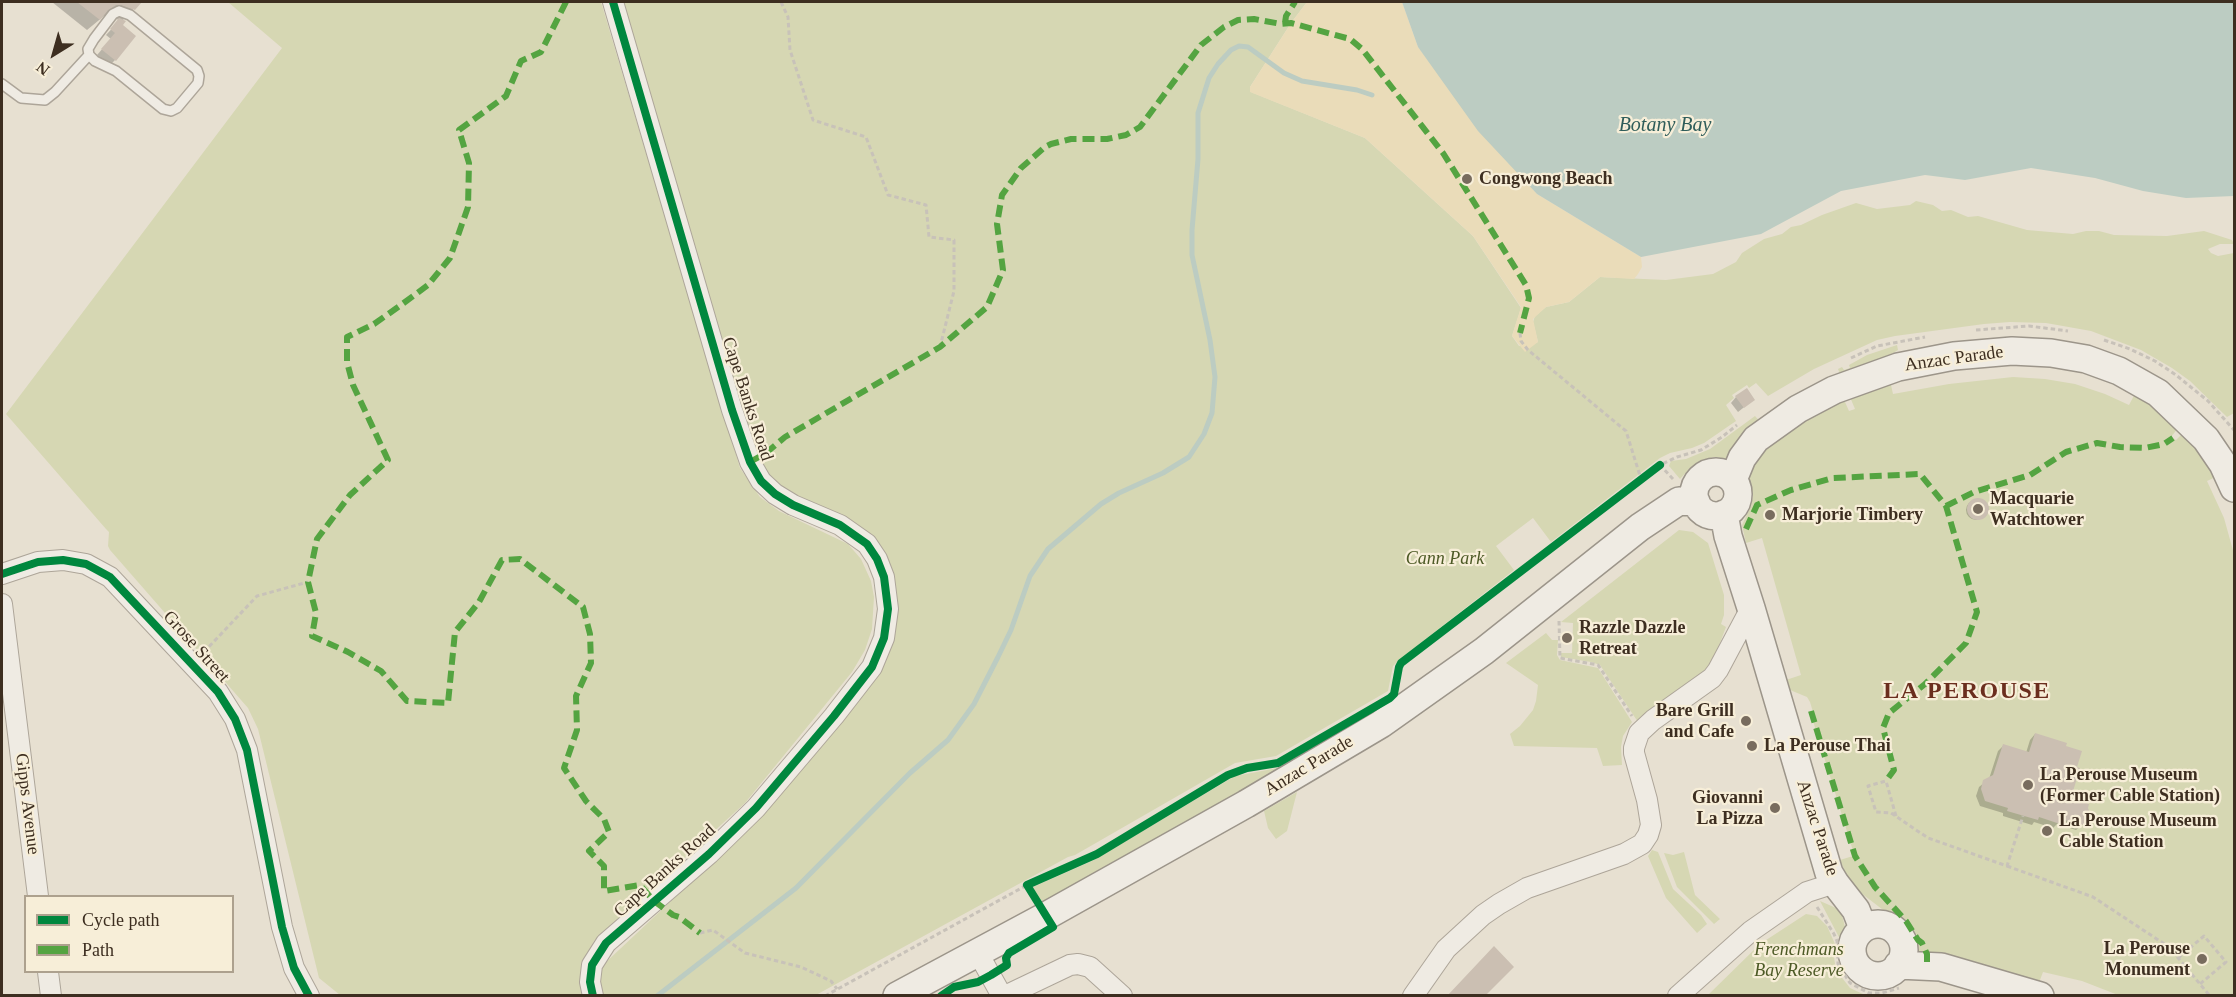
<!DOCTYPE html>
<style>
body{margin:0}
#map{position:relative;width:2236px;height:997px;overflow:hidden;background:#e7e0d1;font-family:"Times New Roman",serif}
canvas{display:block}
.frame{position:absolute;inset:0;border:3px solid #3d2e20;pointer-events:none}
.legend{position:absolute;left:24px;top:895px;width:210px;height:78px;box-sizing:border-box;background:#f7eed8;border:2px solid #ada18e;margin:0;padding:8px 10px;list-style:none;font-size:18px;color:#3d2e20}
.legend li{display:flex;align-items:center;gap:12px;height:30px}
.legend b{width:30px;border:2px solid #ada18e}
.north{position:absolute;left:24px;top:24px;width:60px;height:60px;-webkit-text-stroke:4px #f7eed8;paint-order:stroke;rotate:217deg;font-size:16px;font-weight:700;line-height:24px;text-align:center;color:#3d2e20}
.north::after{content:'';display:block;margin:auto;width:21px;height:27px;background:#3d2e20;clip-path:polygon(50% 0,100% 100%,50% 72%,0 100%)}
</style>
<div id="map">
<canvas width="2236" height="997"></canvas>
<div class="frame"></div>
<ul class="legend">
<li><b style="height:8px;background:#00873e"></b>Cycle path</li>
<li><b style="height:8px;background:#54a441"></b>Path</li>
</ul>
<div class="north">N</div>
</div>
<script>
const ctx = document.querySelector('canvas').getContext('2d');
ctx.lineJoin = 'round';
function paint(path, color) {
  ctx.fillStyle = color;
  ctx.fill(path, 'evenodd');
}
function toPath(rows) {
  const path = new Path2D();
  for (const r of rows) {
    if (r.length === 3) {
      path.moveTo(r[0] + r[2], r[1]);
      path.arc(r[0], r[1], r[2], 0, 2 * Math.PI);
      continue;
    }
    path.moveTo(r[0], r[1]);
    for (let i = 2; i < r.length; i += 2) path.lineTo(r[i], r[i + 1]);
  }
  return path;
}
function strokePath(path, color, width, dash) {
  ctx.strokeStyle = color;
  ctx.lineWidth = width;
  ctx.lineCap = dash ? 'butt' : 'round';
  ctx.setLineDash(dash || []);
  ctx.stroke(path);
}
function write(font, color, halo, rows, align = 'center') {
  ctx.font = font + ' "Times New Roman",serif';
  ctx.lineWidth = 4.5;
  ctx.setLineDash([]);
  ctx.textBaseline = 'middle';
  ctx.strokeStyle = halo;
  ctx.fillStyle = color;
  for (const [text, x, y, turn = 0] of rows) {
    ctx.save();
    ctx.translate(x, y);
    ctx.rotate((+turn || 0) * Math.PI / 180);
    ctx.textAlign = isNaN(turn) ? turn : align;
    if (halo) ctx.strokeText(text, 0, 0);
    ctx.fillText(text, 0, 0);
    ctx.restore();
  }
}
paint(toPath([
 [228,2,601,2,740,468,760,497,779,511,848,544,861,559,871,581,874,597,872,629,865,650,852,672,745,803,594,941,583,965,582,995,340,995,319,978,258,729,248,708,110,550,108,546,109,532,106,529,6,414,282,48],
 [622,2,1307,2,1291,23,1250,87,1251,92,1365,138,1473,236,1521,308,1512,336,1519,346,1538,342,1533,322,1535,316,1546,307,1569,302,1600,277,1666,280,1713,274,1736,262,1742,253,1764,239,1782,234,1791,227,1801,225,1822,215,1856,203,1877,209,1910,205,1916,201,1933,205,1942,211,1951,210,1968,217,1978,216,2027,230,2073,234,2086,231,2099,231,2114,235,2167,236,2204,231,2232,240,2234,244,2220,244,2208,249,2211,253,2218,256,2234,253,2234,413,2227,417,2190,381,2172,368,2141,350,2091,331,2046,323,2010,322,1984,324,1895,336,1877,340,1814,369,1768,396,1756,383,1749,388,1747,385,1732,395,1734,398,1726,405,1736,421,1704,443,1692,448,1670,453,1660,458,1551,542,1533,518,1496,546,1514,570,1400,659,1393,666,1388,691,1276,756,1235,763,1075,855,1068,857,816,995,601,995,599,978,604,964,752,825,876,676,890,571,771,480,754,455],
 [1897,345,1898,350,1862,372,1842,379,1838,369,1842,367,1844,370,1850,368,1849,365,1867,355],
 [1889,376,1893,394,1949,384,2013,377,2045,379,2075,384,2105,394,2129,405,2137,390,2182,423,2171,437,2176,440,2187,429,2218,476,2207,481,2224,518,2234,554,2234,995,2118,995,2082,981,2043,972,2037,988,1913,954,1912,940,1904,926,1861,893,1847,876,1840,860,1853,856,1853,851,1813,721,1816,722,1810,702,1807,697,1790,690,1786,680,1801,675,1762,538,1746,543,1742,525,1751,506,1753,496,1749,475,1751,456,1841,393,1849,411,1855,409,1847,390],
 [1755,416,1763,425,1728,459,1714,457,1706,459,1691,467,1680,479,1669,466,1671,461,1686,459,1710,449],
 [1679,530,1693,532,1708,543,1724,595,1724,615,1721,624,1726,627,1710,669,1638,722,1600,665,1591,662,1561,657,1561,653,1572,653,1573,623,1561,622],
 [1546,633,1552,640,1558,640,1557,655,1560,660,1598,668,1632,722,1623,736,1621,747,1622,765,1603,766,1597,748,1514,746,1510,734,1520,726,1533,710,1536,701,1538,685,1506,663],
 [1378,710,1380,713,1044,906,1033,887,1092,861,1235,776,1278,768],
 [1297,792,1287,831,1276,839,1268,828,1264,811],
 [1652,850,1658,852,1673,889,1701,915,1707,924,1697,933,1666,898,1648,856],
 [1684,852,1695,895,1720,919,1714,924,1677,887,1664,853,1673,855],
 [1820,901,1836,908,1842,915,1845,927,1841,941],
 [1806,914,1817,916,1827,926,1835,944,1834,957,1836,970,1850,988,1865,995,1708,995,1760,944]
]), '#d6d7b3');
paint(toPath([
 [1307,2,1402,2,1418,47,1537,194,1641,257,1642,267,1638,274,1634,279,1600,277,1569,302,1546,307,1533,319,1538,342,1525,352,1512,336,1521,307,1473,236,1365,138,1250,92,1250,87,1291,23]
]), '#eadcb9');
paint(toPath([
 [1402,2,2234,2,2234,196,2186,198,2143,191,2095,178,2031,168,1965,180,1925,175,1841,191,1761,234,1641,257,1537,194,1478,131,1418,47]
]), '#bcccc2');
paint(toPath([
 [52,2,140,2,122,21,115,60,110,65,97,55,111,39,106,35,120,20,104,16,87,30],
 [1736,397,1753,400,1738,412,1731,403],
 [1976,510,10],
 [2035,734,2069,799,2086,822,2076,830,2057,824,2053,828,2034,822,2032,825,2003,816,2003,813,1980,806,1976,796,1979,787,1989,779,1998,751,2003,746,2026,753,2030,740]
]), '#0003');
strokePath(toPath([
 [657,996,796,888,910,773,948,740,974,704,998,657,1011,630,1030,576,1048,549,1101,504,1119,493,1163,473,1189,457,1204,434,1212,413,1215,377,1210,340,1192,255,1192,230,1198,159,1198,113,1209,78,1218,64,1231,50,1239,46,1248,47,1284,73,1302,81,1357,90,1372,95]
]), '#bcccc2', 5);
paint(toPath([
 [77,2,142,2,135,10,121,5,116,5,108,10,100,20],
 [119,18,126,21,123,25,136,36,116,61,101,49,115,33,110,29],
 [1747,388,1755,400,1744,408,1735,396],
 [1978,509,11],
 [2035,733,2067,743,2066,746,2082,751,2077,767,2080,768,2071,798,2089,804,2088,808,2090,813,2088,822,2082,825,2061,819,2060,824,2039,817,2038,820,2007,811,2008,808,1985,801,1981,789,1983,780,1993,775,2003,744,2029,752],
 [1494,946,1514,967,1485,996,1447,996]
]), '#cbbfb2');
const service = toPath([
 [119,11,130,15,197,70,199,76,198,83,177,108,171,111,163,109,116,71,95,61,89,55,88,49,94,39,113,14,119,11],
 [2,84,21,98,45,100,55,92,89,55]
]);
const minor = toPath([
 [2,574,38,562,63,560,86,564,110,577,218,692,235,719,247,750,282,927,294,968,309,996],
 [2,604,38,896],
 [978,953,1002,996],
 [48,972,51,996],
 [593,996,590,982,592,965,606,943,709,854,756,808,834,716,872,667,884,638,888,609,884,577,877,559,867,544,840,525,793,505,775,494,761,481,750,462,732,410,613,2],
 [1005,996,1070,965,1078,964,1090,967,1122,996],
 [1413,996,1446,949,1483,915,1499,904,1527,888,1624,854,1642,844,1648,835,1651,825,1647,800,1634,753,1634,748,1639,733,1653,720,1712,678,1718,670,1751,608],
 [1678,996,1751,931,1807,892,1835,883]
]);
const secondary = toPath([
 [1716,494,22],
 [1733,480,1742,458,1756,439,1798,409,1834,390,1898,367,1954,356,2012,351,2051,353,2086,359,2119,371,2158,393,2206,439,2223,464,2234,488],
 [1724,514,1728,536,1751,608,1829,873,1835,883,1856,910,1863,928],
 [1878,950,26],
 [1898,965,1941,967,2040,996],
 [897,996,1046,916,1246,804,1381,724,1484,651,1640,527,1679,501,1696,502]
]);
strokePath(service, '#ada599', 12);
strokePath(minor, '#ada599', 22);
strokePath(secondary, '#9c958a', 30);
strokePath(toPath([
 [781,2,788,17,790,50,813,120,866,137,888,195,926,205,929,237,954,240,954,291,940,347],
 [1976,330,2029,326,2068,331],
 [1520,333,1521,341,1528,350,1626,431,1641,479],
 [2104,340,2130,349,2155,361,2176,375,2208,401,2234,430],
 [1851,358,1877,346,1925,337],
 [1673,479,1660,465,1677,457,1701,450,1722,437,1737,425],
 [1559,621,1560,658,1598,665,1632,716],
 [204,652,257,596,308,582],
 [1896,816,1886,781,1868,786,1876,812,1891,813,1928,838,2007,866,2023,816],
 [2007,866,2093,897,2169,947,2210,996],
 [1817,907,1834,934,1837,941,1838,964,1850,983,1869,993,1882,993,1899,988],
 [700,933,713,930,745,953,801,967,831,981,837,989],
 [2178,958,2204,936,2226,962,2200,984],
 [825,996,1027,885]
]), '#c8c2b9', 3, [4.5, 3]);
strokePath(service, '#efebe3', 9);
strokePath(minor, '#efebe3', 20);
strokePath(secondary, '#efebe3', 27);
strokePath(toPath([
 [566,2,541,52,521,61,506,96,459,130,469,163,468,207,450,258,428,285,401,305,374,324,347,337,347,362,353,385,388,460,350,495,317,539,308,582,316,613,312,636,348,652,381,671,407,701,448,703,455,632,479,602,502,560,520,559,583,607,590,634,591,663,576,696,577,730,564,768,586,801,604,819,609,832,589,851,604,866,604,891,640,885,654,901,673,915,679,917,700,933],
 [1285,23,1286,16,1295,2],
 [750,462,766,453,785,437,940,347,987,307,1003,270,997,224,1002,195,1021,168,1045,147,1051,144,1071,139,1107,139,1126,135,1140,127,1201,45,1224,27,1238,20,1254,19,1281,24,1291,23,1350,39,1362,49,1443,153,1526,285,1529,298,1520,333],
 [1946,506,1974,492,2030,475,2066,452,2097,443,2120,447,2145,448,2164,444,2173,438],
 [1746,529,1757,505,1791,490,1833,478,1920,474,1946,506,1977,612,1966,643,1925,684,1889,713,1883,728,1894,770,1886,781],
 [1811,711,1855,856,1875,887,1906,921,1918,940,1922,943,1927,954,1927,966]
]), '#54a441', 6, [12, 6]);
strokePath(toPath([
 [2,574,38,562,63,560,86,564,110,577,218,692,235,719,247,750,282,927,294,968,309,996],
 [593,996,590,982,592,965,606,943,709,854,756,808,834,716,872,667,884,638,888,609,884,577,877,559,867,544,840,525,793,505,775,494,761,481,750,462,732,410,613,2],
 [941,996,954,987,978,982,991,975,1007,965,1006,958,1009,953,1053,927,1027,885,1097,854,1228,775,1247,768,1278,763,1390,698,1394,694,1399,667,1401,663,1660,465]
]), '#00873e', 8);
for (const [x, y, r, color] of [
 [1467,179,6,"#786c5e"],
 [1978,509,6,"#786c5e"],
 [1770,515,6,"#786c5e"],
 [1567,638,6,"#786c5e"],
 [1746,721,6,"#786c5e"],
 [1752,746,6,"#786c5e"],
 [2028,785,6,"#786c5e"],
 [1775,808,6,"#786c5e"],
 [2047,831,6,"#786c5e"],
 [2202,959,6,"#786c5e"]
]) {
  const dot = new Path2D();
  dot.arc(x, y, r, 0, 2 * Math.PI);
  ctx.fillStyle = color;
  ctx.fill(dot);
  strokePath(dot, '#f7eed8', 2);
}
write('bold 18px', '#3d2e20', '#f7eed8', [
 ["Congwong Beach",1479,179],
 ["Macquarie",1990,499],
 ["Watchtower",1990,520],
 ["Marjorie Timbery",1782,515],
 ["Razzle Dazzle",1579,628],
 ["Retreat",1579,649],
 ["Bare Grill",1734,711,"right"],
 ["and Cafe",1734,732,"right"],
 ["La Perouse Thai",1764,746],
 ["La Perouse Museum",2040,775],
 ["(Former Cable Station)",2040,796],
 ["Giovanni",1763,798,"right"],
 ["La Pizza",1763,819,"right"],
 ["La Perouse Museum",2059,821],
 ["Cable Station",2059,842],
 ["La Perouse",2190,949,"right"],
 ["Monument",2190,970,"right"]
], 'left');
write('18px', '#3d2e20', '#f7eed8', [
 ["Anzac Parade",1954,359,-8],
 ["Cape Banks Road",747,399,72],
 ["Grose Street",196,647,48],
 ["Anzac Parade",1309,766,-31],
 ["Gipps Avenue",27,804,83],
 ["Anzac Parade",1817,828,72],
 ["Cape Banks Road",665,871,-42]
]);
write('italic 18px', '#4d5a26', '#f7eed8', [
 ["Cann Park",1445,559],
 ["Frenchmans",1799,950],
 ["Bay Reserve",1799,971]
]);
write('italic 20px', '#2f5d5a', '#f7eed8', [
 ["Botany Bay",1665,126]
]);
ctx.letterSpacing = '1.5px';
write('bold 24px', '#6b2e1e', '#f7eed8', [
 ["LA PEROUSE",1967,692]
]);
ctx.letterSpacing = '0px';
</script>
